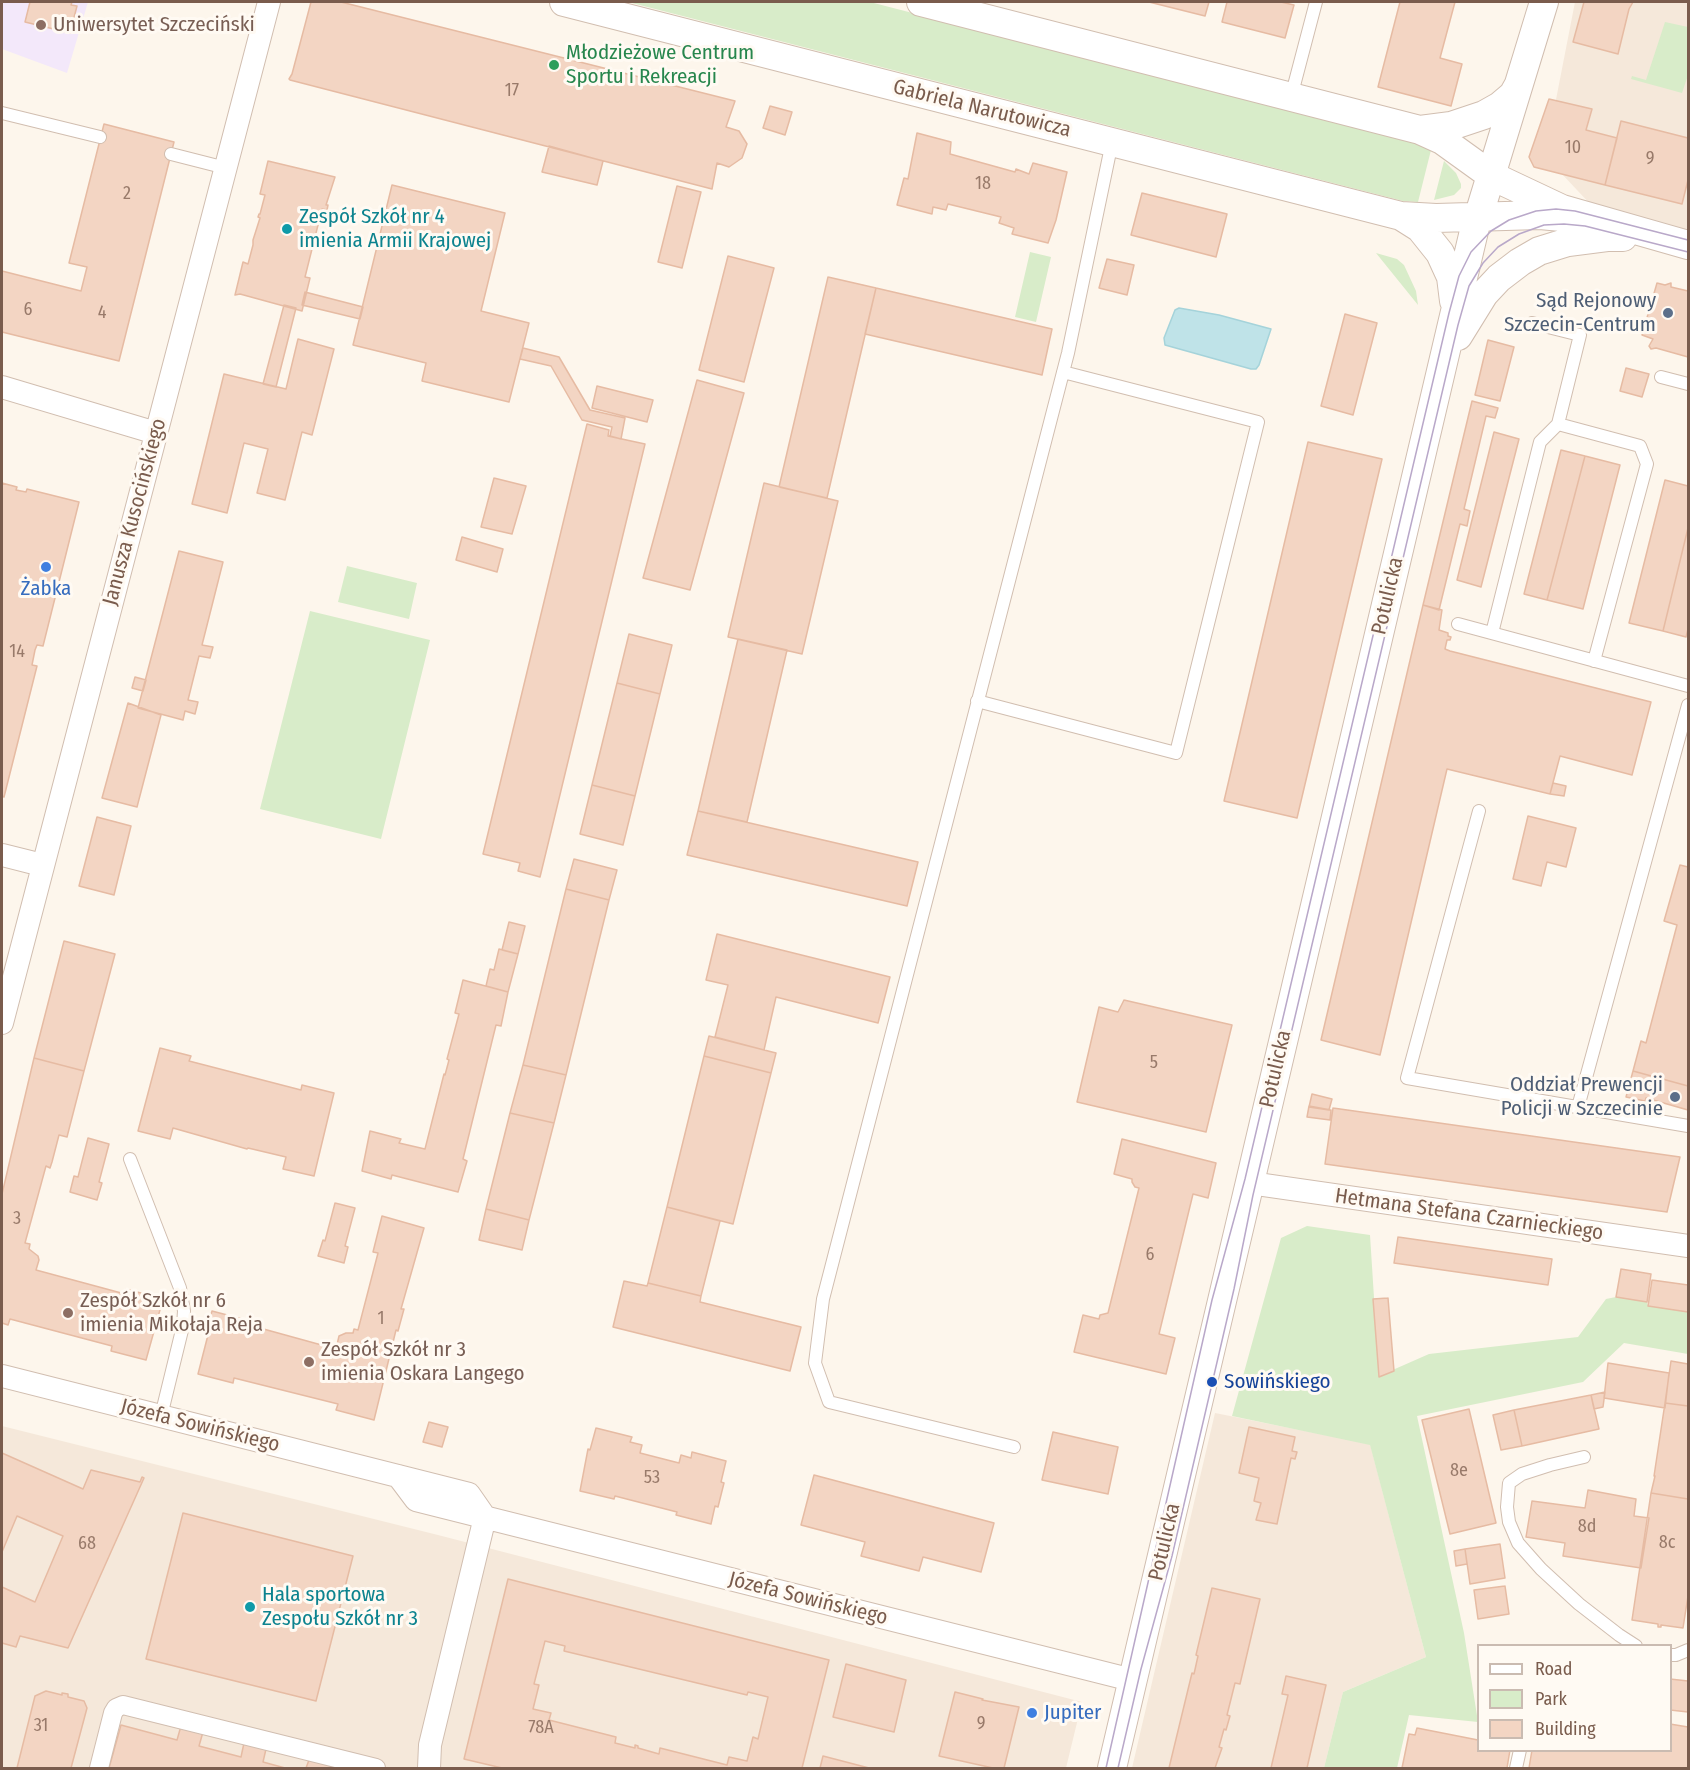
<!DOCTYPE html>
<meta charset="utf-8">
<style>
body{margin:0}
#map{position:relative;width:1690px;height:1770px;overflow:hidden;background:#fdf6ec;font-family:"Fira Sans Condensed",sans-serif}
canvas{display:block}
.frame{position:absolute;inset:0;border:3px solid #7a5c4d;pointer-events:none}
.legend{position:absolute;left:1477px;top:1644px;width:195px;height:108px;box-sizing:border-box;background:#fffaf3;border:2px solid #cabbb1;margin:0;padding:8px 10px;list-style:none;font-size:18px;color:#7a5c4d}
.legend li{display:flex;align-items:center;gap:12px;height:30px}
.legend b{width:30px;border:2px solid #cabbb1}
</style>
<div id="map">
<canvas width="1690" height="1770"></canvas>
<div class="frame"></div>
<ul class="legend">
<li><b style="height:8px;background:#fff"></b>Road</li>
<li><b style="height:16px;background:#d8ecc9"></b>Park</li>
<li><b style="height:16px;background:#f3d5c3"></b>Building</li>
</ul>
</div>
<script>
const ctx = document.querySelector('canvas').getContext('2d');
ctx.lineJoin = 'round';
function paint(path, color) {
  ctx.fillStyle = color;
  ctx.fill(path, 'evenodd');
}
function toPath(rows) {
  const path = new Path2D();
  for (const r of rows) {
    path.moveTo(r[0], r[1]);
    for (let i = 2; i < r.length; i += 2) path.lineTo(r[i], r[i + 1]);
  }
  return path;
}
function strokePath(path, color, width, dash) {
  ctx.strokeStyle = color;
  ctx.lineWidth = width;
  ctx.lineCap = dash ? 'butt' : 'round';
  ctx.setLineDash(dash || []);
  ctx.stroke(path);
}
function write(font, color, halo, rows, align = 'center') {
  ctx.font = font + ' "Fira Sans Condensed",sans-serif';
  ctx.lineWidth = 6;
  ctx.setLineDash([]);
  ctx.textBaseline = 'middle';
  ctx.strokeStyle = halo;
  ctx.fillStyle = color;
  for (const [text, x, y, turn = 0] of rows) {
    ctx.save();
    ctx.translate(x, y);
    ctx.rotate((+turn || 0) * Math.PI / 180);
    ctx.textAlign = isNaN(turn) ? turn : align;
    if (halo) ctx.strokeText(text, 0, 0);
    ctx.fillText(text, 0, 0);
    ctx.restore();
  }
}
paint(toPath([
 [1575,2,1688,2,1688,232,1593,207,1545,156],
 [1215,1413,1370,1444,1426,1657,1343,1692,1324,1768,1132,1768],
 [2,1426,438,1535,1082,1702,1066,1768,2,1768]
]), '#f5e8da');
paint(toPath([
 [2,2,88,2,67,73,2,49]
]), '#f3e8fa');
paint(toPath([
 [628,2,870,2,1415,143,1431,150,1418,202,1403,201],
 [1665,22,1688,27,1687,54,1688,55,1688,75,1682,93,1631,79,1632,76,1646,80],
 [1444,161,1456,173,1461,184,1461,188,1454,195,1434,200],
 [1030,252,1051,257,1036,322,1015,317],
 [1376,253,1397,259,1404,265,1416,291,1418,305],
 [347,566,417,583,409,619,338,602],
 [310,611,430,640,381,839,260,809],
 [1307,1226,1370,1235,1379,1376,1429,1354,1578,1337,1606,1299,1616,1297,1647,1302,1648,1306,1688,1312,1688,1354,1624,1343,1583,1382,1417,1416,1464,1633,1478,1722,1409,1715,1397,1768,1324,1768,1343,1692,1426,1657,1370,1445,1232,1416,1281,1238]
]), '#d8ecc9');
const water = toPath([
 [1179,308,1219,315,1271,329,1259,365,1256,369,1251,369,1165,345,1164,338,1175,310,1179,308]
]);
paint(water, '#bfe3e8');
strokePath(water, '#a5d3da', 1.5);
const building = toPath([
 [30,2,72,2,71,5,77,6,70,33,25,22,30,2],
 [311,2,341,2,735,101,726,127,739,131,747,144,742,158,729,167,717,163,712,189,290,80,289,79,292,74,311,2],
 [1149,2,1209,2,1205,16,1149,2],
 [1227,2,1281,2,1294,5,1285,38,1222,22,1227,2],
 [1400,2,1455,2,1440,58,1462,64,1451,106,1378,87,1400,2],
 [1584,2,1633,2,1629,9,1618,54,1573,42,1584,2],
 [1549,99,1592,109,1586,130,1617,138,1605,185,1534,167,1529,157,1549,99],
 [770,106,792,112,785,135,763,128,770,106],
 [1621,121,1688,138,1688,180,1682,204,1605,185,1621,121],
 [104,124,174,142,119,361,2,332,2,271,81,291,87,267,69,263,104,124],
 [917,133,951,142,950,154,1015,172,1016,169,1029,174,1033,163,1067,172,1056,220,1048,243,1012,234,1014,228,999,223,1001,217,948,204,946,210,933,207,932,214,897,205,904,178,908,179,917,133],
 [549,146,603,161,597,185,542,172,549,146],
 [268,161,335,177,326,205,328,205,327,210,322,209,305,277,310,278,302,311,240,294,235,295,243,262,248,264,253,245,253,240,260,218,258,217,259,214,260,214,265,195,260,194,268,161],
 [392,185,505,213,481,311,529,323,509,402,422,381,426,363,353,345,392,185],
 [677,186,701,192,682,268,658,262,677,186],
 [1142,193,1227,214,1216,257,1131,235,1142,193],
 [728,256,774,268,744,382,699,370,728,256],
 [1107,259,1134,265,1127,295,1099,288,1107,259],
 [828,277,876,288,827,498,779,487,828,277],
 [1657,283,1665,285,1671,283,1671,287,1688,291,1688,357,1656,348,1651,349,1649,346,1653,339,1642,335,1657,283],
 [876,288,1052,329,1042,375,865,334,876,288],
 [305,292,363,307,360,319,302,305,305,292],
 [284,305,296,308,276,387,263,384,284,305],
 [1345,314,1377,323,1353,415,1321,406,1345,314],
 [298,339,334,349,312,435,302,432,285,500,257,493,268,449,244,443,227,513,192,504,224,374,286,389,298,339],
 [1488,340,1514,347,1500,401,1475,395,1488,340],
 [523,348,559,357,590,410,625,418,621,439,610,436,612,427,582,420,551,366,520,359,523,348],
 [1626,368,1649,374,1642,397,1620,391,1626,368],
 [697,380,744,393,690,590,643,578,697,380],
 [597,386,653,400,647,422,592,408,597,386],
 [1472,401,1498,408,1495,418,1486,416,1464,509,1470,511,1467,526,1460,524,1439,610,1423,605,1472,401],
 [587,424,609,430,608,436,645,444,540,877,518,871,520,863,483,854,587,424],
 [1494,432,1519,439,1481,587,1457,580,1494,432],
 [1308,442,1382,459,1297,818,1224,801,1308,442],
 [1561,450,1585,456,1547,600,1524,594,1561,450],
 [1585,456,1620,465,1583,609,1547,600,1585,456],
 [494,478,526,486,512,534,481,527,494,478],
 [1665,480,1688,486,1688,528,1663,631,1629,623,1665,480],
 [2,483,17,487,16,490,26,492,27,489,79,502,43,646,37,645,35,650,32,665,37,666,4,797,2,796,2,483],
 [764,483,838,501,802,654,728,637,764,483],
 [1688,528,1688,629,1686,637,1663,631,1688,528],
 [462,537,503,549,497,572,456,560,462,537],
 [179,551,223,562,202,645,213,647,210,658,199,656,188,700,198,702,195,714,185,711,183,720,138,708,179,551],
 [1423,605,1442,610,1439,630,1448,633,1448,636,1451,637,1450,640,1447,640,1445,649,1450,651,1651,702,1632,775,1560,756,1550,794,1447,769,1380,1055,1321,1040,1423,605],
 [629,634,672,645,660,694,617,683,629,634],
 [738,639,787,650,747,822,698,811,738,639],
 [135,677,146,680,143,691,132,688,135,677],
 [617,683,660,694,635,796,592,785,617,683],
 [128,703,161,715,137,807,102,798,128,703],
 [1553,783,1566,786,1564,796,1550,794,1553,783],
 [592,785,635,796,623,845,580,834,592,785],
 [698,811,918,862,907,906,687,855,698,811],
 [1528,816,1576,828,1566,867,1547,862,1541,886,1513,879,1528,816],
 [97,817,131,826,114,895,79,886,97,817],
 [574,859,617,870,609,900,566,889,574,859],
 [1680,865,1688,867,1688,1086,1633,1071,1641,1041,1646,1043,1677,925,1664,921,1680,865],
 [566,889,609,900,566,1075,523,1065,566,889],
 [509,922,525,926,518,954,502,950,509,922],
 [717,934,890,977,878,1023,776,997,764,1050,715,1037,728,985,706,980,717,934],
 [64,941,115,954,84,1071,34,1058,64,941],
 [499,949,518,954,508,992,486,986,490,969,494,970,499,949],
 [463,980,508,992,501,1026,496,1025,463,1159,467,1161,458,1192,392,1175,391,1179,362,1171,370,1131,401,1139,399,1143,425,1149,444,1074,445,1075,449,1060,447,1059,459,1014,455,1013,463,980],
 [1124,1000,1232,1025,1206,1132,1077,1102,1099,1007,1118,1012,1124,1000],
 [709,1036,776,1053,771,1073,704,1056,709,1036],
 [160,1048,191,1056,189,1061,301,1090,302,1085,334,1093,314,1176,283,1169,286,1157,248,1148,247,1149,173,1128,170,1139,138,1131,160,1048],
 [704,1056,771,1073,733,1224,667,1207,704,1056],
 [34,1058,84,1071,67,1137,59,1135,52,1162,50,1168,46,1166,25,1243,30,1244,29,1249,38,1256,39,1260,36,1270,125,1294,126,1289,163,1299,146,1360,111,1351,112,1346,10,1319,8,1325,2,1323,2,1194,34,1058],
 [523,1065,566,1075,554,1123,510,1113,523,1065],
 [1633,1071,1688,1086,1688,1110,1646,1098,1645,1101,1626,1097,1633,1071],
 [1312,1094,1332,1099,1329,1110,1309,1107,1312,1094],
 [1309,1106,1331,1110,1330,1120,1307,1117,1309,1106],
 [1333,1108,1680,1157,1667,1212,1325,1164,1333,1108],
 [510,1113,554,1123,529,1220,486,1209,510,1113],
 [88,1138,109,1144,99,1182,102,1183,97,1200,70,1192,74,1176,78,1177,88,1138],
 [1122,1139,1216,1163,1208,1198,1193,1194,1159,1334,1175,1338,1166,1374,1074,1352,1083,1315,1099,1319,1100,1315,1108,1313,1139,1188,1135,1187,1132,1182,1132,1179,1114,1174,1122,1139],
 [335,1203,355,1208,345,1246,348,1247,344,1263,318,1256,323,1240,325,1241,335,1203],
 [667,1207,720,1221,701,1296,648,1283,667,1207],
 [486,1209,529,1220,522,1250,479,1240,486,1209],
 [382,1216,424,1228,401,1309,404,1309,398,1331,396,1330,374,1420,336,1410,338,1404,234,1378,233,1383,198,1374,209,1331,207,1330,212,1311,250,1321,249,1325,336,1349,339,1336,346,1333,353,1333,354,1329,358,1330,378,1253,373,1252,382,1216],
 [1398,1237,1552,1259,1548,1285,1394,1263,1398,1237],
 [1621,1269,1651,1274,1647,1302,1616,1297,1621,1269],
 [1652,1280,1688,1285,1688,1312,1648,1306,1652,1280],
 [624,1281,647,1286,648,1283,701,1296,700,1302,801,1327,790,1371,613,1327,624,1281],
 [1388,1298,1394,1371,1379,1377,1373,1299,1388,1298],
 [1671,1361,1688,1364,1688,1406,1665,1403,1671,1361],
 [1608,1363,1669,1373,1665,1408,1604,1398,1608,1363],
 [1605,1392,1603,1407,1594,1409,1591,1395,1605,1392],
 [1591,1395,1599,1429,1522,1446,1514,1410,1591,1395],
 [1665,1403,1688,1406,1688,1499,1651,1493,1655,1476,1654,1476,1665,1403],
 [1469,1409,1496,1523,1450,1534,1422,1420,1469,1409],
 [1514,1410,1522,1446,1501,1450,1493,1415,1514,1410],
 [429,1422,448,1427,442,1447,423,1442,429,1422],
 [1249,1427,1295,1437,1292,1451,1297,1452,1295,1459,1291,1458,1277,1524,1256,1520,1261,1503,1254,1501,1259,1478,1239,1473,1249,1427],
 [596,1428,632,1437,630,1442,642,1445,640,1453,679,1463,681,1455,691,1458,692,1452,726,1461,721,1482,724,1483,718,1507,715,1506,711,1524,676,1515,677,1512,615,1496,614,1499,580,1491,588,1449,590,1450,596,1428],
 [1053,1432,1118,1447,1108,1494,1042,1480,1053,1432],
 [2,1453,83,1489,91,1470,140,1482,142,1477,144,1478,68,1648,20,1636,16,1647,2,1643,2,1587,35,1602,63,1536,17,1516,2,1552,2,1453],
 [814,1475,994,1523,981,1572,923,1557,919,1571,861,1556,865,1542,801,1525,814,1475],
 [1588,1490,1636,1499,1634,1516,1649,1518,1641,1568,1563,1556,1565,1543,1526,1537,1532,1501,1585,1508,1588,1490],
 [1651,1493,1688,1499,1688,1596,1683,1628,1661,1625,1661,1627,1658,1627,1658,1624,1632,1620,1651,1493],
 [183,1513,353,1556,316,1701,146,1659,183,1513],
 [1500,1544,1505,1578,1470,1584,1465,1549,1500,1544],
 [1465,1549,1467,1564,1456,1566,1454,1551,1465,1549],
 [508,1579,829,1660,802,1768,502,1768,464,1759,508,1579],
 [545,1641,565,1646,564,1651,747,1695,748,1692,768,1697,758,1739,753,1737,747,1761,729,1757,727,1765,660,1748,659,1754,638,1748,638,1746,635,1745,635,1748,615,1743,616,1737,549,1720,551,1713,533,1709,539,1685,534,1684,545,1641],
 [1505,1586,1509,1614,1478,1619,1474,1590,1505,1586],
 [1212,1588,1260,1599,1240,1684,1235,1683,1227,1715,1230,1716,1226,1730,1224,1729,1219,1747,1222,1748,1215,1768,1169,1768,1192,1673,1194,1674,1198,1656,1196,1655,1212,1588],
 [846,1664,906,1680,894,1732,833,1717,846,1664],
 [1286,1676,1326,1685,1307,1768,1271,1768,1288,1695,1282,1694,1286,1676],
 [1670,1679,1688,1681,1688,1712,1670,1710,1670,1679],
 [46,1691,62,1695,62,1693,68,1694,68,1697,84,1701,87,1708,71,1768,17,1768,35,1696,46,1691],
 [955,1692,983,1699,982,1700,1019,1707,1004,1768,993,1768,939,1756,955,1692],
 [1670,1724,1688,1727,1688,1768,1529,1768,1532,1750,1670,1750,1670,1724],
 [121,1725,177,1740,181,1726,203,1732,199,1746,241,1757,244,1743,266,1749,263,1762,285,1768,109,1768,121,1725],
 [1417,1728,1478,1740,1478,1750,1510,1750,1507,1768,1402,1768,1409,1734,1415,1735,1417,1728],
 [823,1756,869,1768,820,1768,823,1756],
 [309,1760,331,1766,330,1768,306,1768,309,1760]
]);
paint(building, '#f3d5c3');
strokePath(building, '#e6bba3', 1.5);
const service = toPath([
 [1291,97,1316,2],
 [2,113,100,137],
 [171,154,226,168],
 [1532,323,1580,335,1558,424,1640,446,1647,464,1594,661],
 [1661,377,1688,384],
 [1458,624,1688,686],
 [1492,633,1540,442,1558,424],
 [977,701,1176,753,1258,422,1063,372],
 [1479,811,1407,1078,1688,1126],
 [1578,1107,1688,705],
 [130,1159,180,1288,184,1311,183,1326,161,1416],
 [1014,1447,829,1402,815,1363,823,1299,1068,353,1112,142],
 [1584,1457,1550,1465,1522,1474,1509,1483,1507,1507,1509,1522,1518,1543,1541,1569,1579,1604,1619,1635,1636,1646],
 [1670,1655,1676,1655,1688,1650],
 [1516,1768,1520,1750]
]);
const pedestrian = toPath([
 [99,1768,113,1713,116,1708,123,1705,376,1768]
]);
const minor = toPath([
 [2,387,156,433],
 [2,855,42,865],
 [2,1023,269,2],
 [1250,1183,1688,1246],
 [2,1376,469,1494,485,1517],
 [398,1476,416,1500,1132,1680],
 [429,1768,430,1745,485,1517]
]);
const tertiary = toPath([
 [564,2,1401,216,1436,218,1540,215,1594,220],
 [921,2,1420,130,1442,140,1492,176,1562,209,1688,245],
 [1420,130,1451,126,1484,115,1500,106,1513,95,1518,86],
 [1401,216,1420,228,1440,253,1451,277,1454,301],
 [1458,336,1484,294,1499,278,1520,262,1539,251,1568,242,1607,237,1623,237],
 [1112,1768,1474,231,1544,2]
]);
strokePath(service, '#d1beb0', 14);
strokePath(pedestrian, '#d1beb0', 20);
strokePath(minor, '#d1beb0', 24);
strokePath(tertiary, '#d1beb0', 30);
strokePath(service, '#fff', 12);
strokePath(pedestrian, '#fff', 18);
strokePath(minor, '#fff', 22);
strokePath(tertiary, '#fff', 28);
strokePath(toPath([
 [1106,1768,1212,1300,1245,1179,1449,313,1459,276,1471,252,1491,231,1509,220,1536,211,1556,209,1575,211,1688,240],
 [1118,1768,1141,1669,1172,1556,1234,1289,1253,1195,1458,325,1469,286,1483,263,1498,247,1519,234,1544,225,1564,224,1585,226,1688,252]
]), '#b9a8c9', 1.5);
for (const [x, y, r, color] of [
 [41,25,6,"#8d6e63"],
 [554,65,6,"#2e9e5b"],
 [287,229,6,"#0f9aa8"],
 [1668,313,6,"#5c6f8a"],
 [46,567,6,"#3f7fe0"],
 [1675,1097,6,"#5c6f8a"],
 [68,1313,6,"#8d6e63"],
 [309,1362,6,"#8d6e63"],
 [1212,1382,6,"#1a4fb4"],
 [250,1607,6,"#0f9aa8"],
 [1032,1713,6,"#3f7fe0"]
]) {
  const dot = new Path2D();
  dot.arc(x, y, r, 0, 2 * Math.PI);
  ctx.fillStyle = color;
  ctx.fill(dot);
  strokePath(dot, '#fffaf3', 2);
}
write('18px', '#987a6a', null, [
 ["17",512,91],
 ["10",1573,148],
 ["9",1650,159],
 ["18",983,184],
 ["2",127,194],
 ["6",28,310],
 ["4",102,313],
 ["14",17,652],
 ["5",1154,1063],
 ["3",17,1219],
 ["6",1150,1255],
 ["1",381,1319],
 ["8e",1459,1471],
 ["53",652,1478],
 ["8d",1587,1527],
 ["8c",1667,1543],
 ["68",87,1544],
 ["9",981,1724],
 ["31",41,1726],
 ["78A",541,1728]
]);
write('21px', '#785e54', '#fffaf3', [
 ["Uniwersytet Szczeciński",53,25],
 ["Zespół Szkół nr 6",80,1301],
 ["imienia Mikołaja Reja",80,1325],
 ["Zespół Szkół nr 3",321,1350],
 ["imienia Oskara Langego",321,1374]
], 'left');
write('21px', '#27864d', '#fffaf3', [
 ["Młodzieżowe Centrum",566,53],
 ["Sportu i Rekreacji",566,77]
], 'left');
write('21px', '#7a5c4d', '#fffaf3', [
 ["Gabriela Narutowicza",982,109,14],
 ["Janusza Kusocińskiego",135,512,-75],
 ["Potulicka",1388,596,-77],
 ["Potulicka",1276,1069,-77],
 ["Hetmana Stefana Czarnieckiego",1469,1215,8],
 ["Józefa Sowińskiego",200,1426,14],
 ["Potulicka",1165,1542,-77],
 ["Józefa Sowińskiego",808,1599,14]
]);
write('21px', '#0d838f', '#fffaf3', [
 ["Zespół Szkół nr 4",299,217],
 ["imienia Armii Krajowej",299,241],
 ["Hala sportowa",262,1595],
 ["Zespołu Szkół nr 3",262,1619]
], 'left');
write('21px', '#4e5e75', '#fffaf3', [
 ["Sąd Rejonowy",1656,301],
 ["Szczecin-Centrum",1656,325],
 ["Oddział Prewencji",1663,1085],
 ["Policji w Szczecinie",1663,1109]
], 'right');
write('21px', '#366cbe', '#fffaf3', [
 ["Żabka",46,589],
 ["Jupiter",1044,1713,"left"]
]);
write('21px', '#164399', '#fffaf3', [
 ["Sowińskiego",1224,1382]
], 'left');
</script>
